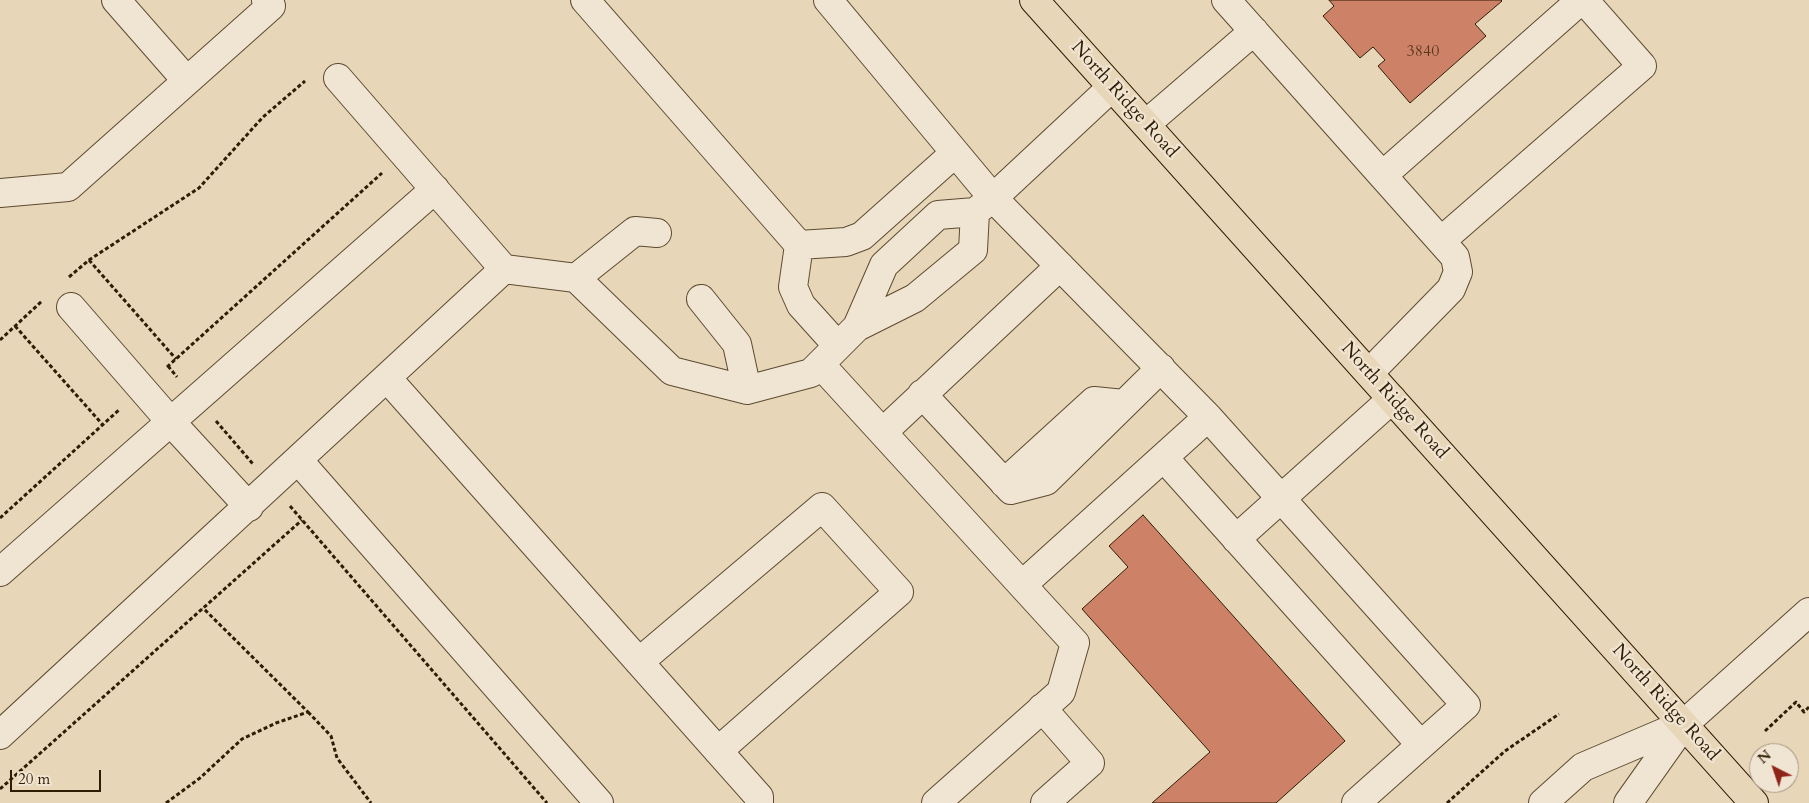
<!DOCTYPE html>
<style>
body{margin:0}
#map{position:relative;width:1809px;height:803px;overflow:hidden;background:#e8d6b9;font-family:Cardo,serif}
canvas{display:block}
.north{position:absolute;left:1749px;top:743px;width:50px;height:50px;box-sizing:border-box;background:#f0e4d2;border:1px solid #a2947f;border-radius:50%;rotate:319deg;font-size:14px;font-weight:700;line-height:20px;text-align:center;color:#2e1d03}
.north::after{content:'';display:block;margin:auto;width:18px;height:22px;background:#8f2418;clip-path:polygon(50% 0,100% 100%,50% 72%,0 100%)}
.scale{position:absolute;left:10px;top:770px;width:91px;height:22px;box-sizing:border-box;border:2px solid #2e1d03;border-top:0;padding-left:6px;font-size:15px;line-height:18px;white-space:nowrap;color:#2e1d03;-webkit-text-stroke:4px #f0e4d2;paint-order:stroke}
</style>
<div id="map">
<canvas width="1809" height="803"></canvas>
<div class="north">N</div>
<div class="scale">20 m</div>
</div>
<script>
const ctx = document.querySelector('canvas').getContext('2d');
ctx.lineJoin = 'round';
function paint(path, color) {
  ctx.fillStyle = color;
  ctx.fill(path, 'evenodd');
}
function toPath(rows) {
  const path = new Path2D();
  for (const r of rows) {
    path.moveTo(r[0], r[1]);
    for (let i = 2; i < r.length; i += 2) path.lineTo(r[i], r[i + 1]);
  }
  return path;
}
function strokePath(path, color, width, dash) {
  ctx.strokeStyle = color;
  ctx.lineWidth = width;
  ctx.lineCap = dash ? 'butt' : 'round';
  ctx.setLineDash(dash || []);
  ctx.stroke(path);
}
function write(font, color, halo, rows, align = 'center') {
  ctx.font = font + ' Cardo,serif';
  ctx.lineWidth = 4.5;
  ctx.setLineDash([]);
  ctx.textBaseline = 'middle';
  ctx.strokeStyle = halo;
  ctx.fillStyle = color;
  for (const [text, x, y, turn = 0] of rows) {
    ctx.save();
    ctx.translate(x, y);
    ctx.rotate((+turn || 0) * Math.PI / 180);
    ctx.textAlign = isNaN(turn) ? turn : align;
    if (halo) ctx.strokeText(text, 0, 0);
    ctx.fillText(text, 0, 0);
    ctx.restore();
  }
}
const building = toPath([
 [1329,0,1501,0,1502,1,1475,24,1486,36,1410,103,1378,66,1385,60,1373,47,1360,58,1323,16,1334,6,1329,0],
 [1143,515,1345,741,1276,803,1152,803,1210,752,1082,609,1128,567,1109,546,1143,515]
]);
paint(building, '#cd8167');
strokePath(building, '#2e1d03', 1);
const minor = toPath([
 [116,0,187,81],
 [585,0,799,245,793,287,801,305,837,345],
 [828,0,993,198,1208,417],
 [1226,0,1455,257,1458,272,1451,289,1369,373],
 [338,78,504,269,576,278,672,371,747,390,811,373,857,327,915,298,973,250,975,212],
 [1146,124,1254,31],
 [1383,175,1581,0],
 [0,193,68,187,271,6,266,0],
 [1441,241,1642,66,1584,0],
 [799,245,846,242,862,236,955,153],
 [576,278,635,231,657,233],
 [701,299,737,344,747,390],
 [71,307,170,421,249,507],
 [857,327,884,265,938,215,975,212,993,198,1112,87],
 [820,364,1075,643,1061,692,936,803],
 [387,378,759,797,759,803],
 [922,394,1011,490,1046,481,1161,368],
 [883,432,1060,266],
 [1164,458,1421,745],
 [298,460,599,803],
 [1004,483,1094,401,1124,404],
 [1236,539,1392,399],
 [0,572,435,189],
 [1022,585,1208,417,1466,705,1356,803],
 [639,662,822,507,899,592,718,751],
 [1042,708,1090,763,1045,803],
 [0,735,504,269],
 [1543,803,1583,767,1684,724],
 [1628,803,1684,724,1809,612]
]);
const major = toPath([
 [1034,0,1754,803]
]);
strokePath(minor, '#5c4b30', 30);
strokePath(major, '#2e1d03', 30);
strokePath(toPath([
 [89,260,176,359],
 [69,277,89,260,199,188,263,117,305,81],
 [15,326,103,425],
 [0,340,42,301],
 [168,366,177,377],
 [167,367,382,173],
 [216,421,253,464],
 [290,506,547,803],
 [0,518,120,409],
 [308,712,331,736,337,758,371,803],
 [1765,731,1796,702,1804,712,1809,707],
 [0,789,302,520],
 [166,803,200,778,242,739,276,723,308,712,203,608],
 [1447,803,1505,751,1559,714]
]), '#2e1d03', 3, [4, 2.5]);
strokePath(minor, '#f0e4d2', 28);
strokePath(major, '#e8d6b9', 28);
write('16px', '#56361c', null, [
 ["3840",1423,52]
]);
write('19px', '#2e1d03', '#f0e4d2', [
 ["North Ridge Road",1124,100,48],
 ["North Ridge Road",1394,401,48],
 ["North Ridge Road",1665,703,48]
]);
</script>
